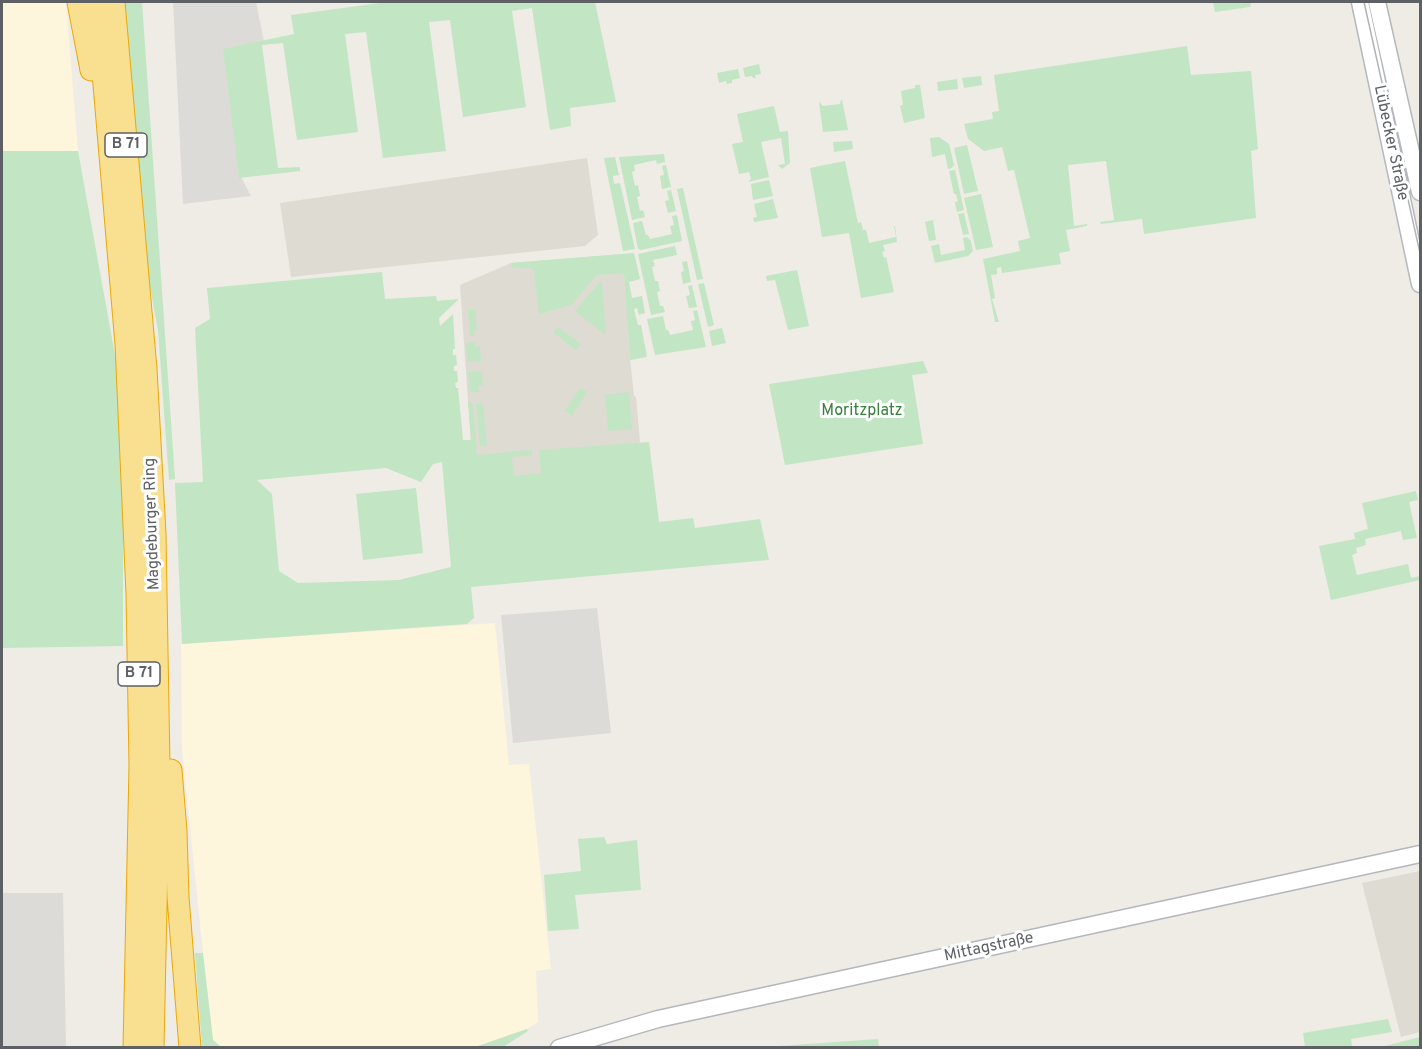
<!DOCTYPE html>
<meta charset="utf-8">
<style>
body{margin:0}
#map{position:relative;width:1422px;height:1049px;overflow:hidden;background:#eeece5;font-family:Overpass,sans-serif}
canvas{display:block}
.frame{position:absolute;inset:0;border:3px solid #5d6065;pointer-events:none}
</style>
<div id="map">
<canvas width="1422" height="1049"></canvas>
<div class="frame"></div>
</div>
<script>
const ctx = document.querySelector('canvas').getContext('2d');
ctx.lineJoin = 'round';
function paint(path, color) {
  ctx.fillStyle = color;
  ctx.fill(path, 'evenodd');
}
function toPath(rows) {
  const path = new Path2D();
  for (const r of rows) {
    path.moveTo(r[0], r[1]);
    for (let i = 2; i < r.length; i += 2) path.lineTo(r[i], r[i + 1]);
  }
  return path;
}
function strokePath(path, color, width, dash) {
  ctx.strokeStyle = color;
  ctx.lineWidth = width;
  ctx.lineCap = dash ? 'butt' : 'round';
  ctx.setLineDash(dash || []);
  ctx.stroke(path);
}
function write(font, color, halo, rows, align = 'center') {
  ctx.font = font + ' Overpass,sans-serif';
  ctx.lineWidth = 6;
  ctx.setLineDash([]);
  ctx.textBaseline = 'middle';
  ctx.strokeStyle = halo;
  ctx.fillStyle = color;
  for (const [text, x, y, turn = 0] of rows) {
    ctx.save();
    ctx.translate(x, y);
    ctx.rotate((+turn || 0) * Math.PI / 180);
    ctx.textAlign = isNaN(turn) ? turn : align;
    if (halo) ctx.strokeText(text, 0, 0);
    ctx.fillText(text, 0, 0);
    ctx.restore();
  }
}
paint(toPath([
 [2,2,66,2,78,151,2,151],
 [495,623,509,765,529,764,551,969,536,971,538,1022,527,1029,475,1047,221,1048,213,1040,203,953,182,750,181,644]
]), '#fdf5dc');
paint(toPath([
 [173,2,256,2,264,42,225,51,240,175,251,196,183,204],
 [597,608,611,733,513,743,501,615],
 [2,893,63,893,66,1047,2,1047]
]), '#dddbd7');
paint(toPath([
 [587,158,598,235,585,246,291,277,280,203],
 [623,254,630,358,634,396,636,397,640,442,505,541,471,445,460,285,511,263],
 [1420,871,1420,1032,1401,1037,1362,883]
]), '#dedbd3');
paint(toPath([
 [125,2,142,2,175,479,169,480,158,330,148,277],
 [387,2,595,2,616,102,570,108,571,126,550,130,532,8,512,11,526,107,463,117,450,20,429,22,446,151,383,158,366,32,345,34,358,132,297,140,283,43,262,45,278,168,300,167,300,171,239,178,223,49,294,34,291,15],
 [1213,2,1250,2,1251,5,1250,7,1215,12],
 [1187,46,1191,75,1251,71,1258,149,1251,151,1256,218,1144,234,1142,219,1101,224,1100,222,1114,220,1106,161,1068,165,1074,226,1087,224,1087,226,1066,230,1070,251,1059,253,1061,264,1002,273,1001,267,997,268,997,274,991,275,995,298,992,299,999,322,995,322,983,259,1020,251,1018,241,1030,238,1014,170,1008,171,1002,147,984,151,968,139,964,124,993,119,992,112,999,111,994,75],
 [759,64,761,74,755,75,756,78,753,78,752,76,745,77,743,68],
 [738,69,740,78,732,80,732,83,727,84,726,81,719,83,717,73],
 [981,76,982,85,964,88,962,78],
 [957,79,958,89,938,91,937,82],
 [915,85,920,85,925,118,904,123,900,106,903,105,901,91,915,88],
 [841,100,842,100,848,130,823,132,819,102,823,106,840,104],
 [774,106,780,132,788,131,790,163,782,169,778,165,785,164,781,138,761,142,769,177,748,182,751,179,749,172,739,174,732,144,743,142,737,114],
 [939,137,949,144,954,165,952,168,948,169,945,154,932,157,930,138],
 [852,141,853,149,834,152,833,142],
 [967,145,978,191,964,194,954,148],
 [2,151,78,151,117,366,123,505,123,646,2,648],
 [664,154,665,162,657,164,656,160,634,165,635,171,632,172,635,186,638,185,640,196,637,197,640,211,643,210,645,217,632,220,619,157],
 [615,157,619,175,613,176,614,184,620,183,635,249,623,251,604,158],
 [845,161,858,223,861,222,863,230,866,230,869,243,896,237,894,226,895,226,897,242,883,245,885,251,882,252,884,258,886,257,894,292,861,298,849,233,822,237,810,168],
 [666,165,671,187,662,189,660,176,664,175,662,166],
 [955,170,964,210,957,212,955,202,958,201,956,194,954,194,949,171],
 [769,180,773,196,753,200,751,184],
 [683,188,703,279,697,280,677,189],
 [671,190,676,211,668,213,665,201,669,200,667,191],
 [981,194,993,247,976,250,964,198],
 [773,199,778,218,754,222,753,218,757,217,754,204],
 [964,213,969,234,963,235,958,214],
 [677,215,682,241,641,250,638,249,633,223,642,221,646,235,648,235,650,239,672,234,670,226,674,225,672,216],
 [933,220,936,240,929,241,925,222],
 [967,237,971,241,973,251,968,256,935,263,931,246,939,244,941,255,965,250,963,238],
 [675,246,677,255,653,260,655,266,652,267,655,281,658,281,660,291,657,292,660,306,663,306,665,312,651,315,638,254],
 [634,253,640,279,629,282,632,298,642,296,645,313,639,315,637,308,634,309,638,325,641,325,647,357,630,360,624,273,597,275,571,305,539,314,534,271,531,268,511,267,511,263],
 [687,261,691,282,683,284,681,272,684,271,682,262],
 [797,270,809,326,788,330,775,280,767,281,766,276],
 [382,272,385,299,436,296,437,301,459,299,439,318,440,326,453,314,455,349,453,349,453,355,456,355,457,365,454,366,454,371,457,371,458,382,455,383,456,388,458,388,463,440,471,440,468,401,473,405,477,455,531,450,532,455,512,457,514,476,541,473,539,450,649,442,659,522,693,518,695,528,760,519,769,560,471,587,474,618,467,624,182,644,175,483,203,482,195,328,210,319,207,288],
 [442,462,451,567,399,580,298,583,279,571,272,494,257,480,386,468,421,482,433,464],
 [600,282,602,282,606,335,575,311],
 [704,283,714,325,708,327,698,284],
 [692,285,697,307,689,308,686,296,690,295,688,286],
 [475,309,477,330,473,331,474,336,470,336,468,310],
 [697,310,706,347,655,355,647,319,663,316,666,330,668,330,670,335,693,330,691,321,695,320,693,311],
 [558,327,581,344,576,350,554,333],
 [722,328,726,343,712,346,709,331],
 [475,342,475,347,480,347,481,361,467,362,466,343],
 [923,361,928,373,912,375,923,444,785,465,769,384],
 [482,371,483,386,478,386,479,392,470,392,468,372],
 [580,388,587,392,572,416,565,411],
 [629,392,632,429,608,431,605,395],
 [483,403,487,446,480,446,476,404],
 [416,488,423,553,363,560,356,494],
 [1416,491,1418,500,1409,502,1417,538,1403,540,1401,531,1365,539,1366,545,1356,548,1357,553,1352,555,1357,575,1408,564,1411,578,1420,576,1420,580,1331,600,1319,546,1355,539,1354,533,1368,529,1362,503],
 [604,837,607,844,637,840,641,890,575,895,579,929,548,931,544,875,581,871,578,839],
 [195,953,203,953,213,1040,221,1047,202,1047],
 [1388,1019,1392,1032,1351,1039,1352,1047,1305,1047,1303,1033],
 [527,1029,528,1031,503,1047,475,1047],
 [1420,1037,1420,1047,1385,1047,1385,1046],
 [878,1039,879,1047,765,1047]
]), '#c2e5c3');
const secondary = toPath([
 [1360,2,1420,284],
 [1377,2,1420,192],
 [559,1048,658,1019,1420,854]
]);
const highway = toPath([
 [78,2,91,70],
 [97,2,126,344,137,594,140,766,134,1048],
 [114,2,146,369,155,534,159,767,153,1048],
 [171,770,176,831,178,897,190,1048]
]);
strokePath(secondary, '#b4b7bc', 19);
strokePath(highway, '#eba708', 23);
strokePath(secondary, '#fff', 16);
strokePath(highway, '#f9e091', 21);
strokePath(toPath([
 [1364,2,1420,253]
]), '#b3b4b5', 1.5);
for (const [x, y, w] of [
 [126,145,42],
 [139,674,42]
]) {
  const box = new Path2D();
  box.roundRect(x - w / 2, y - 12, w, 24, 4.5);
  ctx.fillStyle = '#fff';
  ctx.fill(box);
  strokePath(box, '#5d6065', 1.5);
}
write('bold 15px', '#5d6065', null, [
 ["B 71",126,145],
 ["B 71",139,674]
]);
write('16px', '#5d6065', '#fff', [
 ["Lübecker Straße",1390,143,78],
 ["Magdeburger Ring",153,524,-92],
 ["Mittagstraße",989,948,-12]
]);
write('16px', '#37813c', '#fff', [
 ["Moritzplatz",862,412]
]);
</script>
